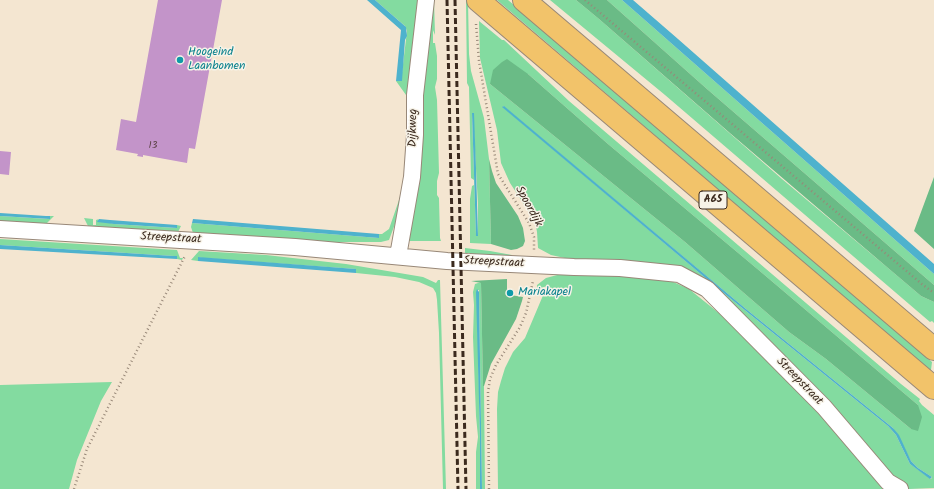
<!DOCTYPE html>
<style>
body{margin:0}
canvas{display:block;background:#f4e6d1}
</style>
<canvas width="934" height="489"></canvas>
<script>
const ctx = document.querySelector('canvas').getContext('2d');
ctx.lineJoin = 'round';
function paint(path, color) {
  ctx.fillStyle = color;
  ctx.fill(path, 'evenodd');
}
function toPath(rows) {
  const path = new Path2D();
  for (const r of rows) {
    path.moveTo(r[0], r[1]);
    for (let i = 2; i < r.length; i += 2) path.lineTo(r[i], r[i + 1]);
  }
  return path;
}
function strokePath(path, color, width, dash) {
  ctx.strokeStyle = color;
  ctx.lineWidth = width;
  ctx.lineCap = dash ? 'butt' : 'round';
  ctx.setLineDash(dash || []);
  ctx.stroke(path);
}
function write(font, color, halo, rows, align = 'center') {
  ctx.font = font + ' Kalam,sans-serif';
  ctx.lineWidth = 3;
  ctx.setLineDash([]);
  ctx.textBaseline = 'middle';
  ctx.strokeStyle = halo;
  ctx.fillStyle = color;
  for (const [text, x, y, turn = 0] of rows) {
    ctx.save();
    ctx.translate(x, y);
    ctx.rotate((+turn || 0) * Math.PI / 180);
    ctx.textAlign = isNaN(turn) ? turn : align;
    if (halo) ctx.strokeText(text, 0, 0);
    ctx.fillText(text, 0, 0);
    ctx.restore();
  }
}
paint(toPath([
 [375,0,420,0,410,64,409,171,398,216,389,240,381,242,332,242,193,233,191,227,192,223,379,238,379,234,382,234,389,229,399,200,406,174,406,95,396,81,401,81,407,31,405,26],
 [428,0,434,0,435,35,433,30,433,43,435,43,437,56,437,79,435,87,437,100,439,173,437,181,437,195,439,198,440,238,441,241,408,241],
 [466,0,468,0,469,54,471,71,484,118,489,159,491,244,470,243,470,199,472,186,474,185,474,180,471,178,469,87,467,83],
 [473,113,478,205,478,235,476,235,472,114],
 [497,0,508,0,564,47,932,362,931,370,928,369],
 [550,0,576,0,599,19,782,179,888,268,921,296,934,302,934,323,932,321,930,322,665,95],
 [607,0,622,0,934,274,934,285,707,89],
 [479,21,502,40,504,40,569,101,901,384,920,399,919,401,922,405,934,415,934,488,909,489,901,485,690,278,588,263,551,255,538,248,537,232,535,221,510,183,501,163,497,130,480,58],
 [528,74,608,144,761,272,918,405,911,429,826,359,789,332,685,242,490,84],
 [503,106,746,309,893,428,911,461,918,468,932,477,931,479,910,464,896,435,888,426,715,286,503,107],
 [0,216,48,219,50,219,50,217,46,216,54,216,46,224,0,221],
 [84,218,93,219,93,225,96,225,96,220,99,219,98,220,114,224,176,228,177,225,181,226,178,232,88,226],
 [0,239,177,250,180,258,183,258,182,260,177,259,177,256,174,256,0,245],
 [465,248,490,251,512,255,508,258,465,253],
 [199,251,266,255,346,264,423,277,436,283,438,280,440,280,446,489,443,489,439,333,437,300,436,293,433,288,419,282,395,277,356,273,356,269,203,258,198,257,198,261,191,260],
 [561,274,645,275,671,281,689,289,725,318,764,351,888,489,498,489,497,409,498,392,501,381,505,368,513,352,525,338,547,286,541,288,537,297,537,285,546,278],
 [478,283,481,283,483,385,484,386,485,489,482,489,479,292,479,290,477,290,480,442,480,489,476,489,476,452,478,437,476,416,473,337,474,305,473,292,475,284],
 [112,382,101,401,77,460,69,489,0,489,0,385]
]), '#83dba0');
paint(toPath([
 [576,0,607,0,707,89,934,285,934,302,921,296,888,268,731,134,599,19],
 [507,59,528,74,608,144,761,272,918,405,922,417,918,431,911,429,826,359,789,332,685,242,490,84,493,70,502,62],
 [489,159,492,171,496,183,518,216,523,228,525,241,523,246,517,249,511,250,491,244],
 [934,177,934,249,914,231],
 [507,279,507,291,510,295,523,297,522,301,516,319,491,364,484,386,483,386,481,283,471,281]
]), '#6abb86');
paint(toPath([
 [367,0,375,0,406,27,407,36,405,40,402,81,396,81,401,30],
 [622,0,633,0,678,39,934,264,934,274],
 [504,106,746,309,893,428,899,435,911,461,918,468,932,477,930,479,910,464,896,435,888,426,715,286,502,107],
 [472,113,474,113,476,168,478,236,476,236],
 [0,213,46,216,50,216,50,219,0,216],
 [99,219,110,220,177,225,177,228,114,224,97,222],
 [193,219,379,234,379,238,192,223],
 [0,245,174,256,177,256,177,259,0,249],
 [198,257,356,269,356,273,198,261],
 [477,289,479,292,482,489,480,489,480,438,476,292]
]), '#4eb2cd');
paint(toPath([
 [158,0,222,0,195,149,189,148,187,163,143,155,143,157,137,156,138,154,116,150,121,119,136,122],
 [0,151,11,152,9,175,0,174]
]), '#c394c9');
const minor = toPath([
 [0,229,295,247,447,261,574,267,620,268,679,274,707,289,824,407,888,482,900,489],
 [398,256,412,177,415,135,415,95,426,0]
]);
const motorway = toPath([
 [478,0,934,388],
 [524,0,934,349]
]);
strokePath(minor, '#988878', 18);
strokePath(motorway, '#988878', 24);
strokePath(toPath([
 [585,0,923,285,934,293],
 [476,24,479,61,498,174,529,223,534,237,534,250],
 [74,489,87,449,185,256],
 [489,489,488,392,490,379,496,365,520,327,526,313,533,281]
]), '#988878', 2.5, [1, 3]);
strokePath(minor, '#fff', 16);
strokePath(motorway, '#f2c36a', 22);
strokePath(toPath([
 [447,0,458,489],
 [455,0,466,489]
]), '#3b2a1e', 3, [6, 3]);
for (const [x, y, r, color] of [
 [180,60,4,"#0f9aa8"],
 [510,293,4,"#0f9aa8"]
]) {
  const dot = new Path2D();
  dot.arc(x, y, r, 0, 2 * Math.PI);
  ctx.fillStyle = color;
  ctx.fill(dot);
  strokePath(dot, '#f7f3e8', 1.5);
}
write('10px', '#5d4449', null, [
 ["13",153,146]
]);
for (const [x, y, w] of [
 [713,200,28]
]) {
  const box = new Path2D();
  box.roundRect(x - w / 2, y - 9, w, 18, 3);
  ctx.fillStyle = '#f7f3e8';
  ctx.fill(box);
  strokePath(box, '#3b2a1e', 1);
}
write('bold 11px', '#3b2a1e', null, [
 ["A65",713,200]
]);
write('12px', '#0d838f', '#f7f3e8', [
 ["Hoogeind",188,53],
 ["Laanbomen",188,67],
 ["Mariakapel",518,293]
], 'left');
write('12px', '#3b2a1e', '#f7f3e8', [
 ["Dijkweg",414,128,-89],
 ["Spoordijk",528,207,61],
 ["Streepstraat",171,239,3],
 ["Streepstraat",494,263,3],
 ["Streepstraat",799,382,46]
]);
</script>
